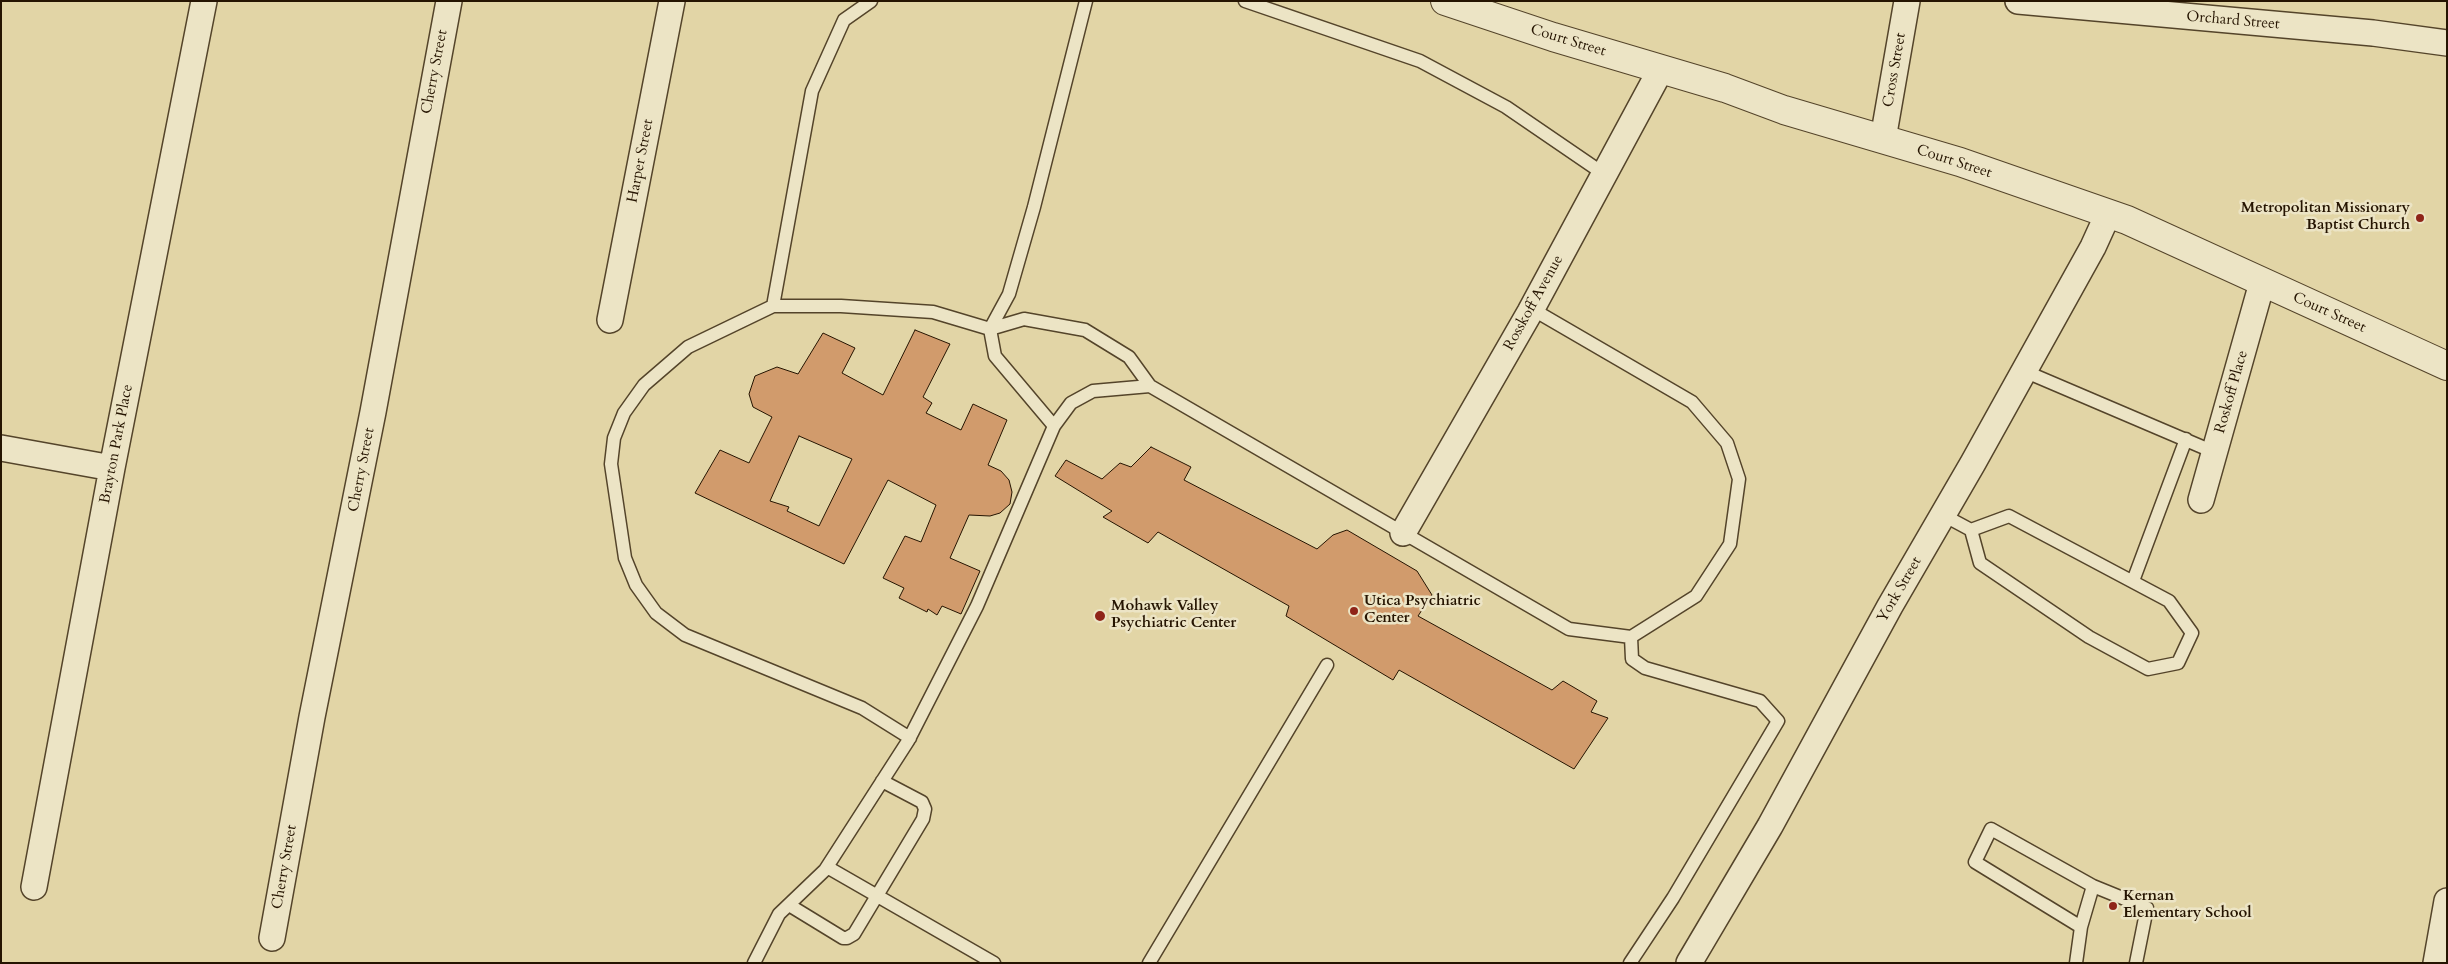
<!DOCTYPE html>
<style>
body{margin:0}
#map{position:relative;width:2448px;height:964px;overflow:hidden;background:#e2d5a6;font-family:Cardo,serif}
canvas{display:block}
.frame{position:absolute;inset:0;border:2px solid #251401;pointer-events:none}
</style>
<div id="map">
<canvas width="2448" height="964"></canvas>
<div class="frame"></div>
</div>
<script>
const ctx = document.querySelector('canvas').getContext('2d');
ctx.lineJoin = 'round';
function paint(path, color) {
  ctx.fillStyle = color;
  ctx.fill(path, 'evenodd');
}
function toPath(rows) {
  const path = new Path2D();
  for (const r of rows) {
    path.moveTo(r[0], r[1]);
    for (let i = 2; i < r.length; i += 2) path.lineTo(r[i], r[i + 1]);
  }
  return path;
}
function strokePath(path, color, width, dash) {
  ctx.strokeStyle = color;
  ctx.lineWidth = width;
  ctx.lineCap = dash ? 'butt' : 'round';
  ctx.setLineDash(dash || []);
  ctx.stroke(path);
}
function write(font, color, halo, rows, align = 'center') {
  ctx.font = font + ' Cardo,serif';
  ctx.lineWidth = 5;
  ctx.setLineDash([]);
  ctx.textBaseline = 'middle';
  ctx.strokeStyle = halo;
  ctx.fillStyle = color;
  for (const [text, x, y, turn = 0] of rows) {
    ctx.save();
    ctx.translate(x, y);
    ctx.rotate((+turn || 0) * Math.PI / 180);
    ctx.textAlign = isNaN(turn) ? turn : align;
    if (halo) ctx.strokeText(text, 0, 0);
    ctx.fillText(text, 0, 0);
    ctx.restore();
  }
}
const building = toPath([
 [915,330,950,344,923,397,932,403,926,413,961,430,973,404,1007,420,988,465,1001,471,1009,480,1012,492,1010,504,1000,513,990,516,969,515,950,558,980,571,961,614,942,606,937,615,928,609,927,612,899,598,904,588,883,578,905,536,921,542,936,505,888,480,844,564,695,493,720,450,749,463,772,417,753,407,749,394,755,376,777,367,798,374,823,333,855,348,842,373,883,395,915,330],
 [799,436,852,459,819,526,787,511,789,507,770,501,799,436],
 [1151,447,1191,467,1184,480,1317,549,1333,535,1347,530,1417,571,1432,595,1418,616,1552,690,1563,681,1597,701,1591,712,1608,718,1574,769,1399,670,1393,680,1286,616,1289,606,1158,532,1148,543,1103,517,1112,511,1055,476,1066,460,1102,479,1120,463,1131,467,1151,447]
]);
paint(building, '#d19b6c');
strokePath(building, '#251401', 1);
const service = toPath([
 [1245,1,1420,61,1506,107,1604,174],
 [773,306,812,91,844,20,871,1],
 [2024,371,2214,452],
 [1054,426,995,356,990,329,1024,319,1085,330,1129,357,1150,386],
 [1943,515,1971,530,1980,563,2089,637,2148,669,2178,663,2192,633,2169,601,2009,516,1971,530],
 [2133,581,2186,439],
 [910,738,862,708,685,635,656,613,636,585,625,558,611,464,614,438,624,413,644,385,688,347,773,306,841,306,933,312,990,329,1009,294,1034,207,1086,1],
 [827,867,994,963],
 [789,905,843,938,847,938,854,934,923,819,925,809,922,802,882,781],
 [2081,927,2093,886],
 [754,963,779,914,825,870,908,741,977,606,1054,426,1071,403,1093,391,1150,386,1569,629,1631,637,1696,596,1730,544,1739,479,1727,443,1692,402,1532,309],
 [1149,963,1327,665],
 [1630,963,1673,898,1778,721,1760,701,1645,668,1632,659,1631,637],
 [2076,963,2081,927,1975,862,1991,829,2093,886,2147,908,2136,963]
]);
const minor = toPath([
 [2018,1,2373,33,2447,43],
 [1883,139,1907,1],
 [610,320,672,1],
 [1,448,112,468],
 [2201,500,2262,283],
 [1403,533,1530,312,1661,69],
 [34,887,112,468,204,1],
 [272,938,312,717,373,412,449,1],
 [1689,963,1770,826,1890,606,1973,463,2093,247,2108,214],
 [2436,963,2447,901]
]);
const tertiary = toPath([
 [1445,1,1553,37,1725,88,1784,110,1960,162,2127,220,2447,366]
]);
strokePath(service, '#54442a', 15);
strokePath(minor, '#54442a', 28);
strokePath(tertiary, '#54442a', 30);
strokePath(service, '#ece4c5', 12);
strokePath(minor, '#ece4c5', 25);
strokePath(tertiary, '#ece4c5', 28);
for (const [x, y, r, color] of [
 [2420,218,5,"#8f2418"],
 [1354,611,5,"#8f2418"],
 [1100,616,6,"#8f2418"],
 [2113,906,5,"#8f2418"]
]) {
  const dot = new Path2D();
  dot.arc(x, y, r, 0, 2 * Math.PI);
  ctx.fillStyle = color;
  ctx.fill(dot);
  strokePath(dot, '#ece4c5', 2);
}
write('15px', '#251401', '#ece4c5', [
 ["Orchard Street",2233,21,5],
 ["Court Street",1568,41,17],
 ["Cross Street",1895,70,-80],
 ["Cherry Street",435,72,-79],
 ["Harper Street",641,161,-79],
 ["Court Street",1954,162,18],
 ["Rosskoff Avenue",1534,303,-61],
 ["Court Street",2329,313,24],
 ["Roskoff Place",2232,392,-74],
 ["Brayton Park Place",117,444,-79],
 ["Cherry Street",362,470,-79],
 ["York Street",1900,590,-60],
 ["Cherry Street",285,867,-80]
]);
write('bold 15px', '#251401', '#ece4c5', [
 ["Metropolitan Missionary",2410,209,"right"],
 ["Baptist Church",2410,226,"right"],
 ["Utica Psychiatric",1364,602],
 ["Center",1364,619],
 ["Mohawk Valley",1111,607],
 ["Psychiatric Center",1111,624],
 ["Kernan",2123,897],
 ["Elementary School",2123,914]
], 'left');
</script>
